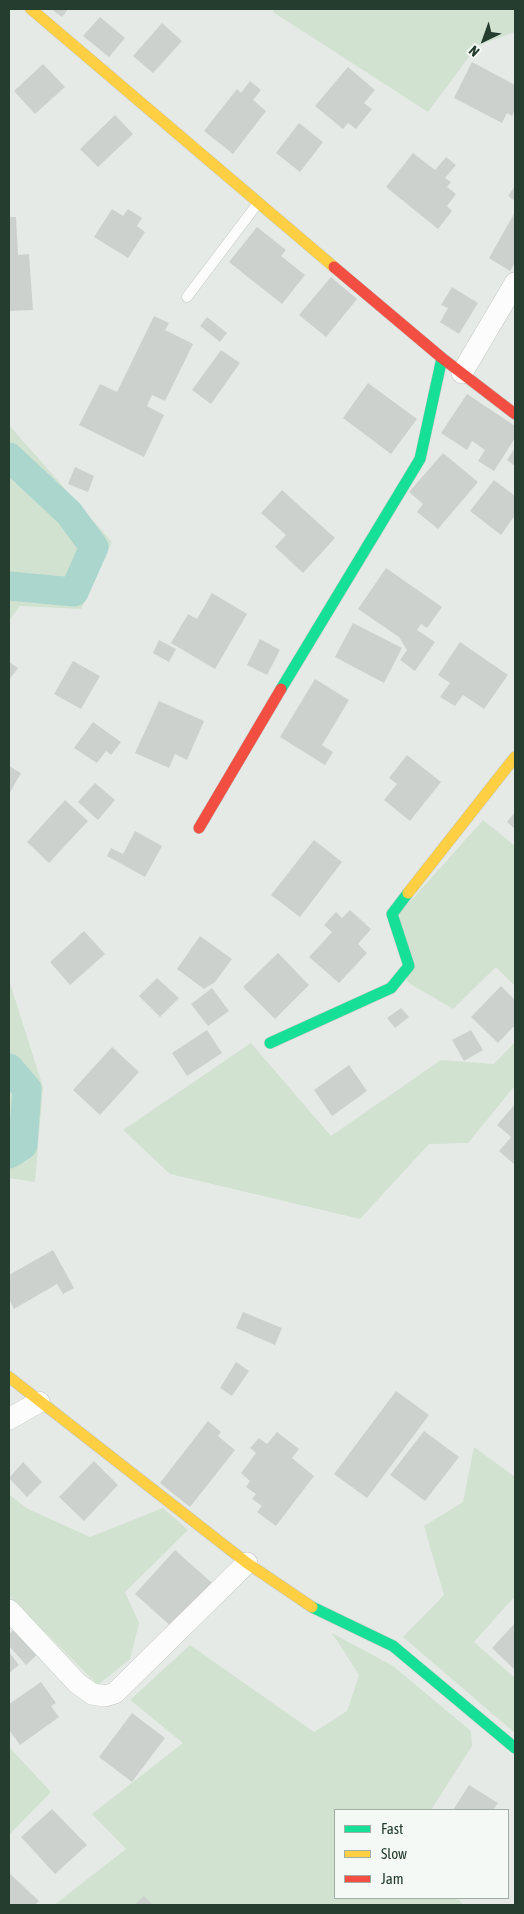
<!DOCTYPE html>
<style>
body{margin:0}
#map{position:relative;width:524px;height:1914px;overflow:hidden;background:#e6eae7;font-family:"Asap Condensed",sans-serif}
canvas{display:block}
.frame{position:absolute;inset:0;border:10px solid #243d2e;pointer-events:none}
.legend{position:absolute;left:334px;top:1809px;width:175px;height:90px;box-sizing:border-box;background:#f4f9f5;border:1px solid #a1aea5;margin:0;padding:6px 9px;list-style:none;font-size:15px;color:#243d2e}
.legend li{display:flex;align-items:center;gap:10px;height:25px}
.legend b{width:25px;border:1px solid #a1aea5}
.north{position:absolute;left:459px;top:15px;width:50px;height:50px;-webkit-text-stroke:4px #f4f9f5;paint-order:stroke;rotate:222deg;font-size:14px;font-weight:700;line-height:20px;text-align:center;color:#243d2e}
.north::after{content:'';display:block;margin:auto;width:18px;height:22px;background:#243d2e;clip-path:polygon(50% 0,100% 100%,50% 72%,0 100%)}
</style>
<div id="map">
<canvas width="524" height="1914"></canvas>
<div class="frame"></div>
<ul class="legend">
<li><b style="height:6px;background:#16e098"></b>Fast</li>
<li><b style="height:6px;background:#ffcf43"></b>Slow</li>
<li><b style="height:6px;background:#f24e42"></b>Jam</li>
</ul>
<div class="north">N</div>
</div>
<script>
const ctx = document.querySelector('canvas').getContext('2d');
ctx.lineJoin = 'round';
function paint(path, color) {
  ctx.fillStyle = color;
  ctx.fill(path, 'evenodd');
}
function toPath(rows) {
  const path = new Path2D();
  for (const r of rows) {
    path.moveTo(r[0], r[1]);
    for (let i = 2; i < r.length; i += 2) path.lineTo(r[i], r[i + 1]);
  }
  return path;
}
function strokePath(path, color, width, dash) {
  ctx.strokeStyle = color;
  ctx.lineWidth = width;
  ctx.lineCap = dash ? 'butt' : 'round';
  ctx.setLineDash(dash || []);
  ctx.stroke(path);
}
paint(toPath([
 [275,9,515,9,515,32,477,46,428,112,273,12],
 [9,425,112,542,81,609,20,606,9,621],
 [483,820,515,846,515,986,496,967,453,1009,407,982,399,914],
 [9,980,43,1087,35,1182,9,1178],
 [515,1042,515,1089,513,1088,468,1143,429,1144,360,1219,170,1174,123,1130,251,1043,331,1136,441,1060,494,1064],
 [474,1447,515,1477,515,1596,474,1642,515,1678,515,1733,403,1637,444,1595,424,1526,463,1502],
 [9,1494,26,1508,90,1537,163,1508,188,1530,125,1592,139,1623,130,1659,98,1685,9,1596],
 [332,1633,393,1666,471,1731,472,1746,431,1810,335,1810,335,1898,457,1898,464,1905,54,1905,126,1849,92,1814,183,1743,130,1700,190,1645,314,1732,347,1711,359,1675],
 [9,1747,51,1792,9,1835]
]), '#d1e2d0');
strokePath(toPath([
 [9,457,69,513,94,547,74,592,9,586],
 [9,1068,27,1089,23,1145,9,1154]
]), '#aad6ce', 29);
paint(toPath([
 [51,9,68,9,62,17],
 [100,17,125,38,109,57,83,36],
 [162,23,182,41,153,73,133,56],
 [472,62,515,85,515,110,512,116,507,113,502,123,454,98],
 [43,64,65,87,35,114,14,91],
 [348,67,375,90,364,103,372,109,356,129,348,123,343,129,315,106],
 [250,81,261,90,253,100,266,111,233,154,204,131,237,89,241,93],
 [115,115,133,134,98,167,80,149],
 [299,123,323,142,300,172,276,153],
 [413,153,435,170,446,157,456,165,445,178,451,182,447,187,456,194,447,206,452,211,438,229,386,187],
 [515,186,515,201,508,196],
 [112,209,123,216,128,209,142,218,137,226,145,232,128,258,94,237],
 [515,212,515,263,510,271,489,258],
 [9,217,16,217,18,255,29,254,33,310,9,311],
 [257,227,286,250,281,256,305,275,282,304,229,262],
 [331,277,357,299,326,337,299,315],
 [452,287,478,303,459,334,440,322,448,308,441,305],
 [154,316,169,323,165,330,193,344,165,401,152,395,147,406,164,415,144,457,79,425,100,384,117,392],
 [207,317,227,333,220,342,200,326],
 [221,350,240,363,211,404,192,390],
 [368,383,417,419,391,454,343,418],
 [467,394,515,426,515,438,494,471,478,461,485,450,472,441,467,450,441,433],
 [515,448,515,466,507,460],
 [443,453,478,482,438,529,417,512,423,504,409,492],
 [75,467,94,476,88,492,68,484],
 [494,480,515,496,515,515,501,535,470,511],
 [282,490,335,538,303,573,275,547,286,535,261,513],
 [386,568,442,607,427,628,421,624,417,630,435,642,415,671,400,660,407,650,399,637,358,609],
 [212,593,247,614,215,669,171,643,188,614,197,619],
 [353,623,402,648,384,683,335,657],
 [260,639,280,650,267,675,247,665],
 [159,640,176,649,169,662,153,653],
 [460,642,508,675,484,709,463,695,455,706,440,697,450,683,438,675],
 [73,661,100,676,81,709,54,694],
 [9,662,18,668,9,680],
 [315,679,349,700,322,745,333,752,325,765,280,737],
 [159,701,204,721,187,760,175,754,169,768,135,753],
 [93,722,121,742,111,755,106,751,97,763,74,748],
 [407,755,441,782,410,821,384,800,397,784,389,778],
 [9,766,21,773,9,794],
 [95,783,115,800,98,820,78,802],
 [65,800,88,821,49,863,27,842],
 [515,812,515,829,507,822],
 [135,831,162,846,145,877,107,856,111,848,123,854],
 [314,840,342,862,300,917,271,895],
 [350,910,371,929,358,944,367,953,339,983,309,957,332,932,324,925,336,912,342,918],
 [84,931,105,954,70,985,50,962],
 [200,936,232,959,215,982,204,989,177,969],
 [278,953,309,985,275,1019,243,987],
 [157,978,179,998,160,1017,139,996],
 [501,986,515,1000,515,1025,498,1043,471,1017],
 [212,988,229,1011,208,1026,191,1004],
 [401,1008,409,1017,395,1028,387,1018],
 [207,1030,222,1053,187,1076,172,1053],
 [471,1030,483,1050,464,1061,452,1040],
 [112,1047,139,1072,100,1115,73,1090],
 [349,1065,367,1091,332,1116,314,1090],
 [515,1104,515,1165,499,1151,511,1137,497,1125],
 [53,1250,74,1288,63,1294,57,1284,14,1309,9,1299,9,1275],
 [243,1312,282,1328,275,1345,236,1328],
 [236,1362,249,1371,232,1396,220,1388],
 [396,1391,429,1415,367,1498,334,1474],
 [208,1421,221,1432,218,1436,235,1450,190,1507,160,1483],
 [424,1431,459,1457,425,1501,390,1475],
 [277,1432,299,1449,292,1458,314,1476,276,1526,257,1512,262,1506,252,1499,256,1494,246,1487,250,1481,241,1473,256,1453,250,1448,259,1438,267,1444],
 [94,1461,118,1485,84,1521,59,1497],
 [23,1462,42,1482,27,1497,9,1478],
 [175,1550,212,1583,173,1628,135,1594],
 [515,1623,515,1670,492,1648],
 [15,1629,38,1654,26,1665,9,1646,9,1634],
 [9,1652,19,1665,9,1673],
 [41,1682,56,1703,51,1706,59,1717,20,1745,9,1730,9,1704],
 [132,1713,165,1738,132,1782,99,1757],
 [469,1785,498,1803,493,1810,453,1810],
 [52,1809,87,1845,55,1874,21,1837],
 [9,1873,39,1901,35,1905,9,1905],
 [144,1896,153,1905,134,1905]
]), '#cdd1ce');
const lane = toPath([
 [187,297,258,203]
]);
const street = toPath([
 [462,373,515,283],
 [9,1419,39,1402],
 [9,1610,77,1683,92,1694,105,1696,115,1693,247,1563]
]);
const fast = toPath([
 [281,689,420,459,442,358],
 [270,1043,391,988,409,966,392,914,408,893],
 [312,1607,393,1646,515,1748]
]);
const slow = toPath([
 [31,9,334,267],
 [408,893,515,757],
 [9,1377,247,1563,312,1607]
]);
const jam = toPath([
 [334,267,442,358,515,414],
 [199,828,281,689]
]);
strokePath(lane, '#c3c7c4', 11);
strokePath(street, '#c3c7c4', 22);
strokePath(fast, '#c2c8c4', 12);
strokePath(slow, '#c2c8c4', 12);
strokePath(jam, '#c2c8c4', 12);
strokePath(lane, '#fbfcfb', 10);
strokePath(street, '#fbfcfb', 21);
strokePath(fast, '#16e098', 11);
strokePath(slow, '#ffcf43', 11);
strokePath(jam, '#f24e42', 11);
</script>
